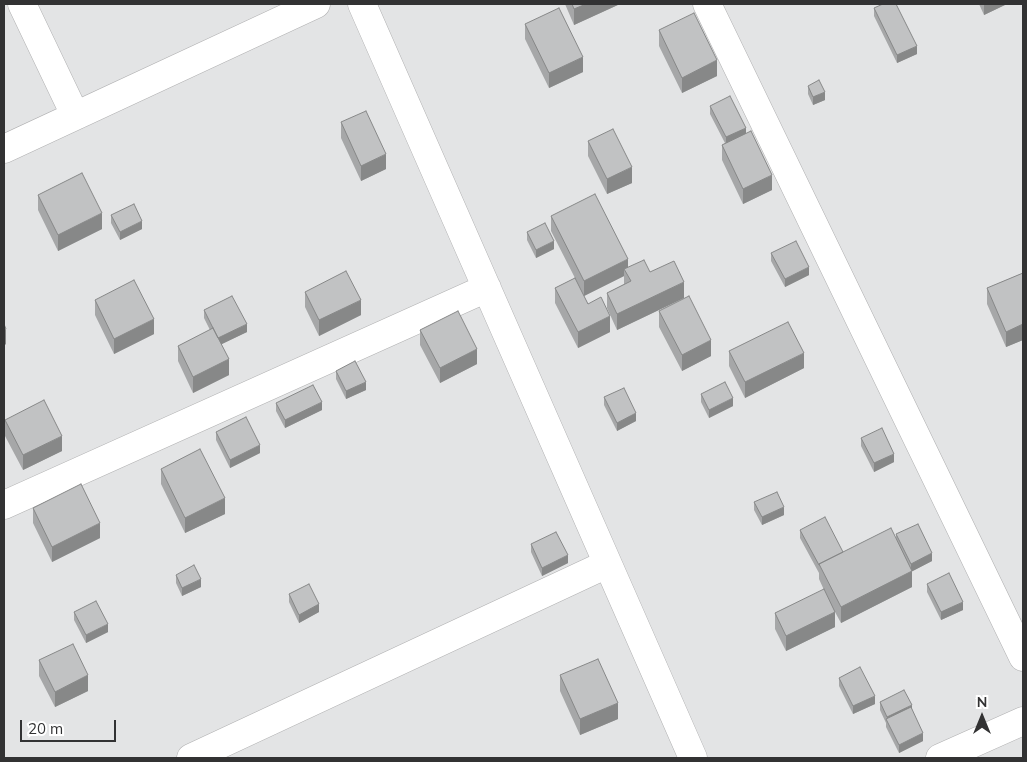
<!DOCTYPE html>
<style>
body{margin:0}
#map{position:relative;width:1027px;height:762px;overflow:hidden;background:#e3e4e5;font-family:Mulish,sans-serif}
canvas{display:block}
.frame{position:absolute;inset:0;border:5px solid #323233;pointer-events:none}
.north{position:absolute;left:957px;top:692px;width:50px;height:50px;-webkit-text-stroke:4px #fff;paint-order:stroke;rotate:0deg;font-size:14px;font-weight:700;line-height:20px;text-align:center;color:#323233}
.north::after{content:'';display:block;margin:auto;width:18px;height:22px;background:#323233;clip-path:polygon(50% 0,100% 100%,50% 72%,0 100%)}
.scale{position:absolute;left:20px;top:720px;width:96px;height:22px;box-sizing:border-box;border:2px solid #323233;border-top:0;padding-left:6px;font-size:15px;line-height:18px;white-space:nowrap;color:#323233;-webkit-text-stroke:4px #fff;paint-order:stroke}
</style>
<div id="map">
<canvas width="1027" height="762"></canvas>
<div class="frame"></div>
<div class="north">N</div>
<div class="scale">20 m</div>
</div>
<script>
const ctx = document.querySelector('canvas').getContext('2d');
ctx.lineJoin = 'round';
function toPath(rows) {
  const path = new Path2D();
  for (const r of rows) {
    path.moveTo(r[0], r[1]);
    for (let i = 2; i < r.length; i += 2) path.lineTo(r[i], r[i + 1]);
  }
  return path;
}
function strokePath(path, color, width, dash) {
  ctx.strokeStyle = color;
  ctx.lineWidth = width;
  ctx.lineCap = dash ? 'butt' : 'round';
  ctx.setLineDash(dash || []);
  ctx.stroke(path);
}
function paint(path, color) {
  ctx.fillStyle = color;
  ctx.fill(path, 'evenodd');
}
const minor = toPath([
 [22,4,75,115],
 [362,4,693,758],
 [707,4,1023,657],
 [4,149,316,4],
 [4,505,487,288],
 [191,758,607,564],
 [940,758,1023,721]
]);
strokePath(minor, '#b0b0b1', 29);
strokePath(minor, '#fff', 28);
paint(toPath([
 [565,4,620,4,574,25],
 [979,4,1007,4,984,15],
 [874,8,917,54,897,63,874,16],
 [525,24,583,72,549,88,525,39],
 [659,30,717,76,682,93,659,46],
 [808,86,825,100,813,105,808,94],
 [710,106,746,133,772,190,743,204,722,160,722,145,725,143,710,114],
 [341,122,386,169,361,181,341,138],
 [588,141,632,183,607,194,588,156],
 [38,195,102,229,58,251,38,210],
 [111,215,142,229,120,240,111,223],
 [551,216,628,267,650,272,684,298,617,330,607,308,607,293,624,284,624,276,584,296,588,304,610,332,578,348,555,303,555,288,575,278,551,231],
 [527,232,554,249,536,258,527,240],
 [771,253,809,275,785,287,771,261],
 [1023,273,1023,340,1006,347,987,304,987,288],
 [305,292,361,315,319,336,305,307],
 [95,300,154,334,114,354,95,315],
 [204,310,247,332,221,344,229,375,193,393,178,361,178,346,210,330,204,318],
 [659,311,711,356,682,371,659,327],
 [420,330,477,364,440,383,420,345],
 [729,351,804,368,745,398,729,366],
 [336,371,366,390,346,399,336,379],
 [701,394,733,406,709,418,701,402],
 [604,397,636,421,617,431,604,405],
 [276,403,322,410,285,428,276,411],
 [5,420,62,451,23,470,5,436],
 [216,432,260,453,230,468,216,440],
 [861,438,894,462,874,472,861,446],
 [161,469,225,514,185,533,161,484],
 [754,502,784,515,762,525,754,510],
 [33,508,100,538,52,562,33,523],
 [800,530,843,552,896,539,896,534,932,561,912,571,912,587,841,623,835,612,835,627,786,651,775,629,775,613,824,590,819,579,819,573,800,538],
 [531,544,568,563,542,576,531,552],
 [176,575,201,587,182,596,176,583],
 [927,584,963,610,941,620,927,592],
 [289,594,319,612,299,623,289,602],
 [74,612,108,632,86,643,74,620],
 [39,660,88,691,55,707,39,676],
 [560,675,618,719,580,735,560,691],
 [839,678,875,704,853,714,839,686],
 [880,702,912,709,923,741,899,753,886,727,886,723,880,710]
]), '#a6a7a8');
paint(toPath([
 [586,4,620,4,574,25,574,9],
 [984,4,1007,4,984,15],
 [917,46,917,54,897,63,897,55],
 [583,57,583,72,549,88,549,73],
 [717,60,717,76,682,93,682,78],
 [825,92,825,100,813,105,813,97],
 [746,128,746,136,726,145,726,137],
 [386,154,386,169,361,181,361,166],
 [632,167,632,183,607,194,607,179],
 [772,175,772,190,743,204,743,189],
 [102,213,102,229,58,251,58,235],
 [142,221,142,229,120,240,120,232],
 [554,241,554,249,536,258,536,250],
 [628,259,628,275,624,269,624,276,584,296,584,281],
 [809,267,809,275,785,287,785,279],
 [684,282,684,298,617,330,617,314],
 [361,300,361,315,319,336,319,320],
 [610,316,610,332,578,348,578,332],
 [154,319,154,334,114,354,114,339],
 [247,324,247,332,218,346,218,338],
 [1023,324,1023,340,1006,347,1006,332],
 [6,329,6,344,4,346,4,330],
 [711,340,711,356,682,371,682,355],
 [477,349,477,364,440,383,440,368],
 [804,353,804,368,745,398,745,382],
 [229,359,229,375,193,393,193,377],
 [366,382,366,390,346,399,346,391],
 [733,398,733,406,709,418,709,410],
 [322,402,322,410,285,428,285,420],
 [636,413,636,421,617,431,617,423],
 [62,436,62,451,23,470,23,455],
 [260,445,260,453,230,468,230,460],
 [894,454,894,462,874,472,874,463],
 [225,498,225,514,185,533,185,518],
 [784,507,784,515,762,525,762,517],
 [100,523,100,538,52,562,52,547],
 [932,553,932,561,911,572,911,564],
 [568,555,568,563,542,576,542,568],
 [912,571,912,587,841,623,841,607],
 [201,579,201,587,182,596,182,588],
 [963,602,963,610,941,620,941,612],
 [319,604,319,612,299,623,299,615],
 [835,612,835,627,786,651,786,636],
 [108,624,108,632,86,643,86,635],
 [88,675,88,691,55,707,55,692],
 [875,696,875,704,853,714,853,706],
 [618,703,618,719,580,735,580,719],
 [912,705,912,713,887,721,887,717],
 [923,733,923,741,899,753,899,745]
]), '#878888');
const building = toPath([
 [572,4,586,4,574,9,572,4],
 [883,4,896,4,917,46,897,55,874,8,883,4],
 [559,8,583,57,549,73,525,24,559,8],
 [694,13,717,60,682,78,659,30,694,13],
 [819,80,825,92,813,97,808,86,819,80],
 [730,96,746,128,726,137,710,106,730,96],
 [366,111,386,154,361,166,341,122,366,111],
 [613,129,632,167,607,179,588,141,613,129],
 [751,131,772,175,743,189,722,145,751,131],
 [82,173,102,213,58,235,38,195,82,173],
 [595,194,628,259,584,281,551,216,595,194],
 [134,204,142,221,120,232,111,215,134,204],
 [545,223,554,241,536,250,527,232,545,223],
 [796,241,809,267,785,279,771,253,796,241],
 [644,260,650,272,674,261,684,282,617,314,607,293,631,281,624,269,644,260],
 [346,271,361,300,319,320,305,292,346,271],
 [1023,273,1023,324,1006,332,987,288,1023,273],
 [575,278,588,304,601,297,610,316,578,332,555,288,575,278],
 [134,280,154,319,114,339,95,300,134,280],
 [232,296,247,324,218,338,204,310,232,296],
 [689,296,711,340,682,355,659,311,689,296],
 [458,311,477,349,440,368,420,330,458,311],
 [788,322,804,353,745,382,729,351,788,322],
 [4,324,6,329,4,330,4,324],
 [213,328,229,359,193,377,178,346,213,328],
 [355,361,366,382,346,391,336,371,355,361],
 [725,382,733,398,709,410,701,394,725,382],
 [313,385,322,402,285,420,276,403,313,385],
 [624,388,636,413,617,423,604,397,624,388],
 [44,400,62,436,23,455,5,420,44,400],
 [246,417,260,445,230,460,216,432,246,417],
 [882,428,894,454,874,463,861,438,882,428],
 [200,449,225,498,185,518,161,469,200,449],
 [81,484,100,523,52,547,33,508,81,484],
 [777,492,784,507,762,517,754,502,777,492],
 [825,517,843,552,819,564,820,565,819,565,800,530,825,517],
 [918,524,932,553,911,564,896,534,918,524],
 [891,528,912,571,841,607,819,564,891,528],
 [556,532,568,555,542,568,531,544,556,532],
 [194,565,201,579,182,588,176,575,194,565],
 [949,573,963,602,941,612,927,584,949,573],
 [309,584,319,604,299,615,289,594,309,584],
 [824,589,835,612,786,636,775,613,824,589],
 [96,601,108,624,86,635,74,612,96,601],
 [73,644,88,675,55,692,39,660,73,644],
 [598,659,618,703,580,719,560,675,598,659],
 [860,667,875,696,853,706,839,678,860,667],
 [904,690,912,705,887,717,880,702,904,690],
 [911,707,923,733,899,745,886,719,911,707]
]);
paint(building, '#c1c2c3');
strokePath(building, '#878888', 1);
</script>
